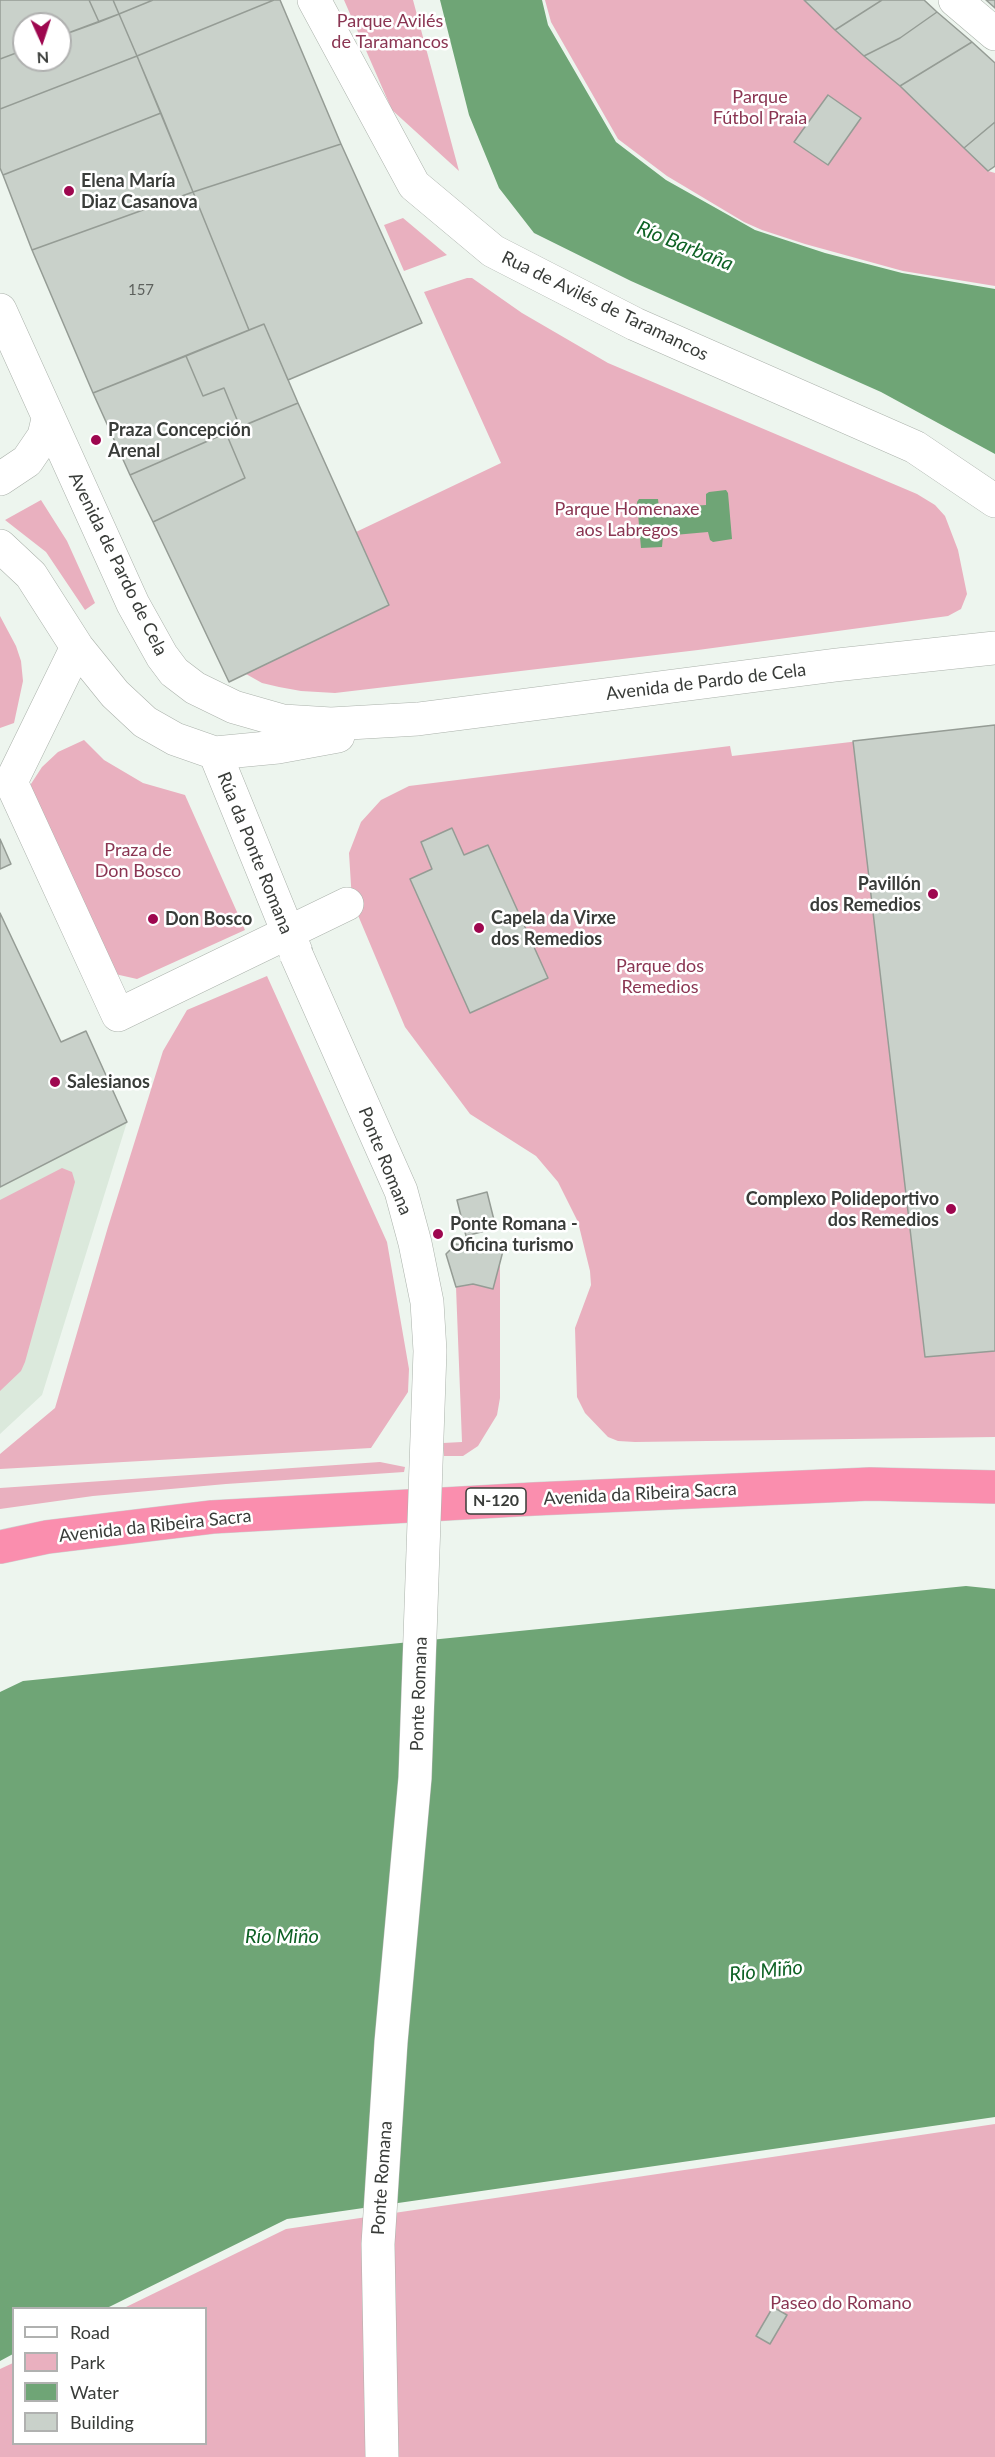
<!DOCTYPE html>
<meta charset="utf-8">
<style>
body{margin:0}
#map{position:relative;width:995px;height:2457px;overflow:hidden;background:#edf5ee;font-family:Lato,sans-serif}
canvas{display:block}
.legend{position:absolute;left:12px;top:2307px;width:195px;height:138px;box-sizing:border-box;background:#fff;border:2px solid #b0b1b0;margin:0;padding:8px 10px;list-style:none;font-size:18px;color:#393c39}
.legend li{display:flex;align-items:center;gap:12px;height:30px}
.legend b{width:30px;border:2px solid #b0b1b0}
.north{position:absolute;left:12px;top:12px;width:60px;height:60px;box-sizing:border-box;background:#fff;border:2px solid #b0b1b0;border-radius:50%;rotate:177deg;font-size:16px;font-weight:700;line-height:24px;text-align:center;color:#393c39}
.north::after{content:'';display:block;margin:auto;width:21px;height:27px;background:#9e074f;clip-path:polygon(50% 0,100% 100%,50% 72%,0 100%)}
</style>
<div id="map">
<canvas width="995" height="2457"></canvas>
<ul class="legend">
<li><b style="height:8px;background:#fff"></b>Road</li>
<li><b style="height:16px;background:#e9b0bf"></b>Park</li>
<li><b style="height:16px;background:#6fa576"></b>Water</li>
<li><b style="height:16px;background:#c9d1ca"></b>Building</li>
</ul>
<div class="north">N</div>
</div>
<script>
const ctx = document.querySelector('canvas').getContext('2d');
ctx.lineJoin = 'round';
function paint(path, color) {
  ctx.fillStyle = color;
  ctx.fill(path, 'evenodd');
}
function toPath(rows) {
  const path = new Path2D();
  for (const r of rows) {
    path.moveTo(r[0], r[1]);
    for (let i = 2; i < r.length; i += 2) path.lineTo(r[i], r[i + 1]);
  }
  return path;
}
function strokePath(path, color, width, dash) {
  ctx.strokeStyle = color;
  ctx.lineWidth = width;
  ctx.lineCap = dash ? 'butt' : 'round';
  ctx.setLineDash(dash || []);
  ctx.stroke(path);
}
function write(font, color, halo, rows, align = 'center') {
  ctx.font = font + ' Lato,sans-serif';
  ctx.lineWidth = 5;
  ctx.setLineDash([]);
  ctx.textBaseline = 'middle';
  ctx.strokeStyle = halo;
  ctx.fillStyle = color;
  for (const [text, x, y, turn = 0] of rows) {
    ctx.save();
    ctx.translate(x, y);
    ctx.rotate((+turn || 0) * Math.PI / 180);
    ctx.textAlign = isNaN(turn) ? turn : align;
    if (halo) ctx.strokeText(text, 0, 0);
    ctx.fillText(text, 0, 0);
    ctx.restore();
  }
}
paint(toPath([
 [0,913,61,1042,86,1031,127,1122,42,1395,0,1434]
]), '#dbe9dc');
paint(toPath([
 [344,0,413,0,459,171,392,110],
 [545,0,804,0,900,86,988,171,995,173,995,286,903,271,805,244,762,230,744,222,667,176,618,139,551,22],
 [403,218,447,255,404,271,384,225],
 [467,278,472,278,522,313,608,363,917,494,935,505,945,516,958,550,967,594,961,609,948,616,698,650,335,693,301,691,279,687,262,683,246,674,388,605,356,532,501,463,424,292],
 [41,500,67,541,95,603,85,610,46,552,5,520],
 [0,616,16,646,21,661,23,681,14,723,0,728],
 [995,725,995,1437,635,1442,618,1441,608,1437,585,1413,577,1397,575,1328,591,1285,590,1271,578,1222,558,1182,536,1156,470,1114,405,1027,352,901,349,853,361,822,381,800,409,786,730,746,732,756],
 [84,740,104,760,143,783,185,795,245,930,137,979,115,974,29,787,42,767,58,752],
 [267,976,387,1242,409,1369,408,1392,371,1448,0,1469,0,1454,55,1408,108,1227,163,1051,187,1010],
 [62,1168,72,1172,75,1182,25,1362,21,1371,0,1391,0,1200],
 [500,1261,500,1398,497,1415,478,1446,463,1456,444,1456,443,1443,462,1442,456,1287,473,1284],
 [380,1462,405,1467,404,1472,226,1484,93,1496,0,1509,0,1488],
 [995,2124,995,2457,0,2457,0,2369,13,2363,14,2444,206,2444,206,2308,124,2308,286,2229]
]), '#e9b0bf');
paint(toPath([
 [440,0,542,0,548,25,616,142,666,180,755,230,825,253,902,273,995,289,995,454,881,392,631,281,534,233,499,188,469,115],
 [726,490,728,493,732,539,713,542,710,540,708,532,663,536,662,547,641,548,637,502,639,499,658,499,659,508,706,505,706,494,709,492],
 [966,1586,995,1589,995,2117,287,2219,107,2308,14,2308,13,2354,0,2361,0,1692,23,1681]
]), '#6fa576');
const building = toPath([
 [0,0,89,0,99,22,60,36,60,24,24,24,24,50,0,59,0,0],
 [89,0,113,0,119,14,99,22,89,0],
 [113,0,153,0,119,14,113,0],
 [153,0,274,0,137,56,119,14,153,0],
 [274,0,280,0,341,144,193,192,137,56,274,0],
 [804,0,882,0,835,30,804,0],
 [882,0,924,0,937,12,900,38,864,56,835,30,882,0],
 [986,0,995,0,995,8,986,0],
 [937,12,972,42,900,86,864,56,900,38,937,12],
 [119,14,137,56,0,109,0,59,24,50,24,60,60,60,60,36,119,14],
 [972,42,995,63,995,122,964,148,900,86,972,42],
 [137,56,161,113,3,175,0,168,0,109,137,56],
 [828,95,861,118,828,165,794,142,828,95],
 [161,113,193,192,32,250,3,175,161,113],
 [995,122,995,166,988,171,964,148,995,122],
 [341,144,422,323,288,380,264,324,249,330,193,192,341,144],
 [193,192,249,330,93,393,32,250,193,192],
 [264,324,298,403,240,427,224,388,203,396,186,356,264,324],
 [186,356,203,396,224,388,240,427,130,475,93,393,186,356],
 [298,403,389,605,229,682,153,522,245,478,226,433,298,403],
 [226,433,245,478,153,522,130,475,226,433],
 [995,725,995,1351,925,1357,853,741,995,725],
 [452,828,464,855,488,845,548,978,470,1013,410,879,432,869,421,842,452,828],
 [0,839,11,864,0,869,0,839],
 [0,913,61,1042,86,1031,127,1122,0,1187,0,913],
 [487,1192,496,1228,466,1236,457,1200,487,1192],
 [456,1244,503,1251,493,1289,473,1284,456,1287,446,1254,456,1244],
 [773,2307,787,2315,770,2344,756,2336,773,2307]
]);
paint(building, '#c9d1ca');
strokePath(building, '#959c95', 1.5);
const minor = toPath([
 [314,0,414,185,493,251,635,324,915,447,995,501],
 [955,0,995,34],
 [0,310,133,604,162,656,174,672,195,688,234,707,283,721,331,724,418,719,836,665,995,648],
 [0,479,27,461,44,436,48,419],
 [0,546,31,575,77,647,115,694,145,722,175,739,215,753,278,747,338,736],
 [77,647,11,782,118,1015,347,904],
 [215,753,296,952]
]);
const highway = toPath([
 [0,1547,47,1537,212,1517,534,1499,870,1484,995,1487]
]);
strokePath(minor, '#abb2ab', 34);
strokePath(highway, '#cfd0cf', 34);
strokePath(minor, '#fff', 33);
strokePath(highway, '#fa8eae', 33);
const minorBridge = toPath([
 [296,954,401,1191,415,1243,427,1302,430,1351,415,1778,391,2042,378,2244,382,2457]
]);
strokePath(minorBridge, '#abb2ab', 34, []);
strokePath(minorBridge, '#fff', 33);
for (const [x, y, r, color] of [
 [69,191,6,"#9e074f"],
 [96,440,6,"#9e074f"],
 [933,894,6,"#9e074f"],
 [153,919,6,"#9e074f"],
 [479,928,6,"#9e074f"],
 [55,1082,6,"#9e074f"],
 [951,1209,6,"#9e074f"],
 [438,1234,6,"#9e074f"]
]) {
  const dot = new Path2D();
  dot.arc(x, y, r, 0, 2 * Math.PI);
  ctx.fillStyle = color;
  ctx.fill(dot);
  strokePath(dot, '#fff', 2);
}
write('15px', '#5d615d', null, [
 ["157",141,290]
]);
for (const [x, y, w] of [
 [496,1501,60]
]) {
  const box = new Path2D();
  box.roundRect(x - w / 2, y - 13, w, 26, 4.5);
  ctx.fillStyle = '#fff';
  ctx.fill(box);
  strokePath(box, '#393c39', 1.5);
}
write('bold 16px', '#393c39', null, [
 ["N-120",496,1501]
]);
write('18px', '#8a3552', '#fff', [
 ["Parque Avilés",390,21],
 ["de Taramancos",390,42],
 ["Parque",760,97],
 ["Fútbol Praia",760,118],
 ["Parque Homenaxe",627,509],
 ["aos Labregos",627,530],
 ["Praza de",138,850],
 ["Don Bosco",138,871],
 ["Parque dos",660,966],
 ["Remedios",660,987],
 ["Paseo do Romano",841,2303]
]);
write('bold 18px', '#393c39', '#fff', [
 ["Elena María",81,181],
 ["Diaz Casanova",81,202],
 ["Praza Concepción",108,430],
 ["Arenal",108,451],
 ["Pavillón",921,884,"right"],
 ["dos Remedios",921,905,"right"],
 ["Capela da Virxe",491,918],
 ["dos Remedios",491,939],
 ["Don Bosco",165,919],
 ["Salesianos",67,1082],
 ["Complexo Polideportivo",939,1199,"right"],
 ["dos Remedios",939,1220,"right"],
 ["Ponte Romana -",450,1224],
 ["Oficina turismo",450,1245]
], 'left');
write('18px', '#393c39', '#fff', [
 ["Rua de Avilés de Taramancos",605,306,26],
 ["Avenida de Pardo de Cela",118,564,64],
 ["Avenida de Pardo de Cela",706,682,-7],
 ["Rúa da Ponte Romana",255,853,68],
 ["Ponte Romana",385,1161,68],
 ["Avenida da Ribeira Sacra",640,1494,-3],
 ["Avenida da Ribeira Sacra",155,1526,-6],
 ["Ponte Romana",419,1694,-88],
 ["Ponte Romana",382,2178,-86]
]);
write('italic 20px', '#0e6225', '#fff', [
 ["Río Barbaña",685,246,22],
 ["Río Miño",282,1937],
 ["Río Miño",766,1971,-6]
]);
</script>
